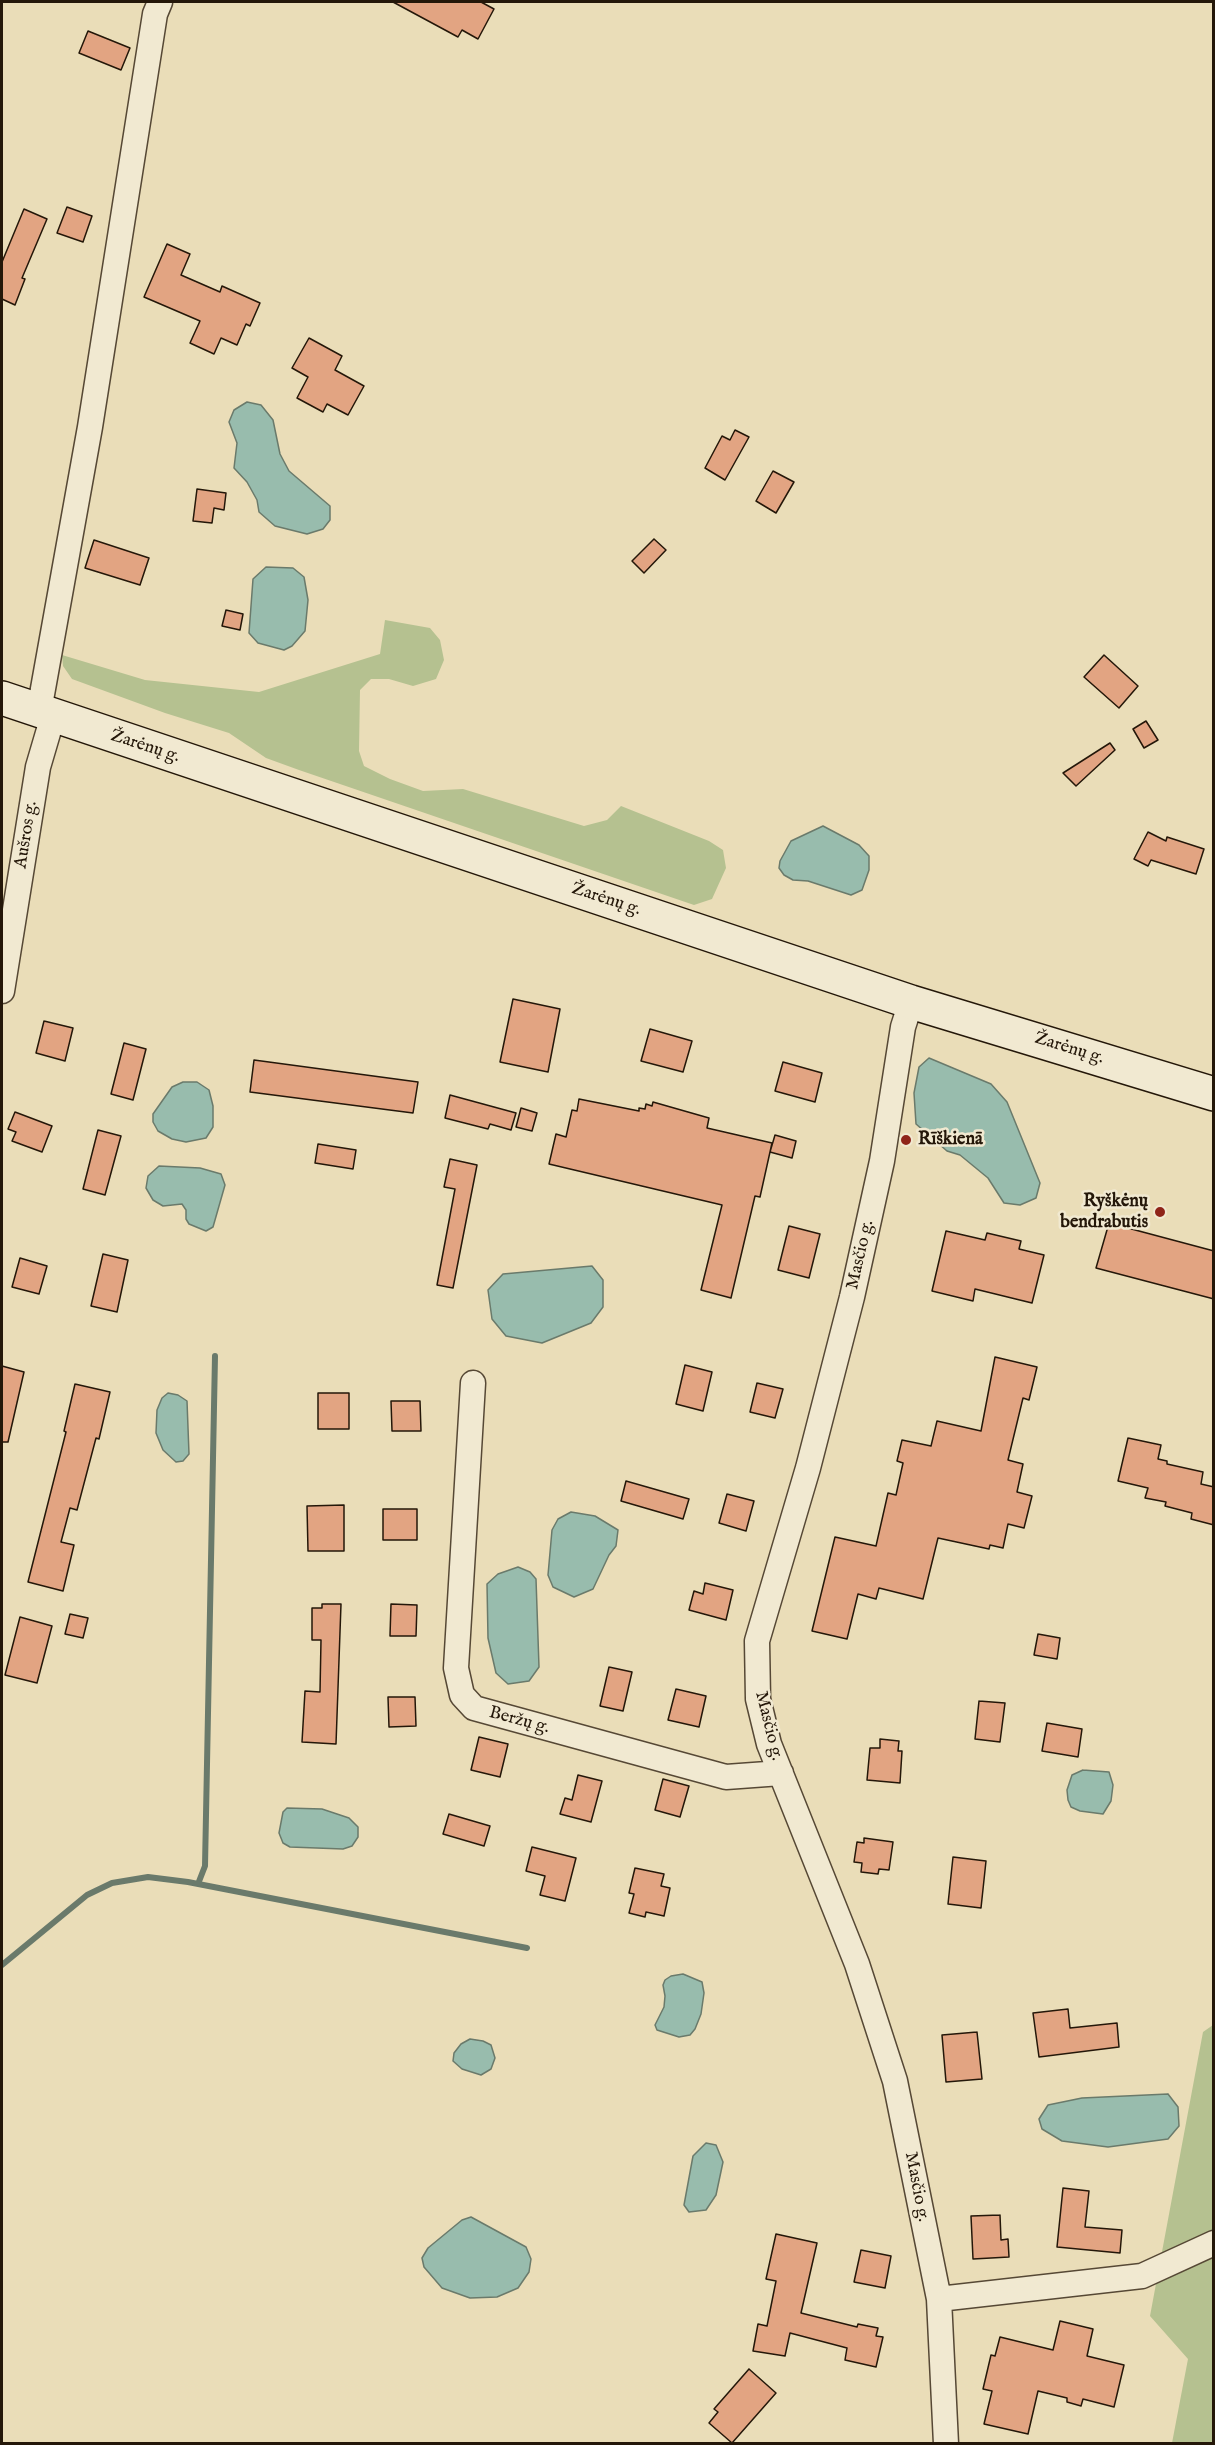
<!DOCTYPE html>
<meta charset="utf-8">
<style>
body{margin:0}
#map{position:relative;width:1215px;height:2445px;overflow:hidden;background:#eaddb8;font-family:"IM FELL English",serif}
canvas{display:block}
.frame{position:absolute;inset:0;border:3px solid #241709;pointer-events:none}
</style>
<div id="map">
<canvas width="1215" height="2445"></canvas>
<div class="frame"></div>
</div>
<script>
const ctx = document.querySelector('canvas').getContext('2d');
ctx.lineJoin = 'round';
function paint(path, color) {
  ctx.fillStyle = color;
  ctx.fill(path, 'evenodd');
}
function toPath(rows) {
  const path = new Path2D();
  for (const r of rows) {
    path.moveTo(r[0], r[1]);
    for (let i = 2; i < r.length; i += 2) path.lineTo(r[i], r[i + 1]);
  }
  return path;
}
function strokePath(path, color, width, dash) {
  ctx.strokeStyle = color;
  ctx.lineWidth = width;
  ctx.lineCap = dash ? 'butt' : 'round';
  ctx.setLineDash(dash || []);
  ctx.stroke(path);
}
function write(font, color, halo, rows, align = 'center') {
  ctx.font = font + ' "IM FELL English",serif';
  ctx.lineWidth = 5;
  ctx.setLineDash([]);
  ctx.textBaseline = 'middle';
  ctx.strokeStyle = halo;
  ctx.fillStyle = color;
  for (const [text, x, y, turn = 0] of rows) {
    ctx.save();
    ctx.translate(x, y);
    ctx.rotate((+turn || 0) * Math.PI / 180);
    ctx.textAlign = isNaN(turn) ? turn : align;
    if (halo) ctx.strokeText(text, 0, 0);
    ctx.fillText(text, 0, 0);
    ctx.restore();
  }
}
paint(toPath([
 [385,620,430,628,440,640,444,660,436,679,413,686,389,679,371,679,360,690,359,751,364,766,390,779,423,791,463,789,584,826,607,820,621,806,709,841,723,850,726,868,712,899,694,905,299,770,266,758,229,733,165,713,72,679,63,666,62,655,145,680,259,692,380,654],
 [1213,2025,1213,2443,1172,2443,1188,2359,1150,2316,1203,2032]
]), '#b5c190');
const water = toPath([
 [247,402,261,405,273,420,280,454,289,471,330,506,330,520,323,529,307,534,275,526,259,512,257,500,247,482,234,468,237,443,229,422,234,410,247,402],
 [266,567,293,568,304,577,308,600,305,631,292,646,284,650,258,643,249,633,253,579,266,567],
 [823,826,859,845,869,856,869,870,862,890,851,895,808,881,793,880,784,875,779,868,780,861,791,841,823,826],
 [929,1058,991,1084,1007,1102,1040,1183,1036,1198,1020,1205,1004,1203,988,1178,960,1155,947,1151,916,1124,914,1093,919,1067,929,1058],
 [183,1082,197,1082,209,1090,213,1106,213,1127,206,1138,186,1142,172,1139,158,1131,153,1122,153,1114,172,1087,183,1082],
 [159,1166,200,1168,221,1174,225,1185,213,1227,206,1231,189,1224,186,1219,186,1210,182,1204,163,1206,153,1200,146,1188,148,1176,159,1166],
 [592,1266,603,1280,603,1307,591,1323,542,1343,506,1336,492,1319,488,1290,503,1274,592,1266],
 [168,1393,178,1395,187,1401,189,1454,183,1461,176,1462,163,1450,156,1433,157,1410,162,1398,168,1393],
 [571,1512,595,1516,618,1530,616,1546,609,1555,593,1589,574,1597,553,1587,548,1575,552,1530,558,1519,571,1512],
 [518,1567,530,1572,536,1579,539,1667,529,1681,508,1684,496,1673,488,1638,487,1584,498,1574,518,1567],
 [1083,1770,1109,1772,1113,1785,1111,1801,1103,1814,1080,1811,1071,1807,1068,1800,1067,1790,1072,1775,1083,1770],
 [287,1808,322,1809,349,1818,358,1827,358,1837,352,1846,343,1849,290,1847,283,1843,279,1833,283,1812,287,1808],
 [683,1974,702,1982,704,1993,701,2014,695,2029,690,2035,679,2037,657,2030,655,2025,664,2007,665,1996,663,1985,665,1980,671,1976,683,1974],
 [470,2039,483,2041,491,2045,495,2058,491,2069,481,2075,462,2069,453,2061,454,2053,461,2044,470,2039],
 [1168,2094,1178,2107,1179,2126,1168,2139,1108,2147,1062,2141,1042,2129,1039,2119,1048,2105,1082,2098,1168,2094],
 [706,2143,716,2145,723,2162,716,2195,706,2210,689,2212,684,2205,693,2156,706,2143],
 [471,2217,526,2247,531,2259,529,2272,518,2288,497,2297,470,2298,442,2288,424,2267,422,2258,428,2248,462,2220,471,2217]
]);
paint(water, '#98bcad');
strokePath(water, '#6a7a6b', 1.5);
strokePath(toPath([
 [198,1884,205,1866,215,1356],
 [2,1965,87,1895,112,1883,148,1877,188,1882,527,1948]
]), '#6a7a6b', 6);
const building = toPath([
 [393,2,481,2,494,9,478,39,462,30,458,37,393,2],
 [88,31,130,48,121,70,79,53,88,31],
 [67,207,92,216,83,242,57,233,67,207],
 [24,209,47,219,22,278,25,279,15,305,2,299,2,262,24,209],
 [167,244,190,254,181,275,220,292,222,286,260,303,250,326,246,324,237,345,221,338,214,354,190,343,200,321,144,297,167,244],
 [309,338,342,356,335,370,364,386,348,415,327,404,323,412,297,398,308,377,292,368,309,338],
 [735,430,749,437,725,480,705,468,722,436,730,440,735,430],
 [773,471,794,482,776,513,756,501,773,471],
 [197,489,226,493,224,510,214,508,212,523,193,521,197,489],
 [654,539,666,550,644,573,632,561,654,539],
 [94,540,149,558,140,585,85,568,94,540],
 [226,610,243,614,240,630,222,626,226,610],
 [1104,655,1138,686,1119,708,1084,677,1104,655],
 [1146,721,1158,740,1144,748,1133,729,1146,721],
 [1110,743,1115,750,1076,786,1063,773,1110,743],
 [1148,832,1166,841,1167,837,1204,849,1196,874,1151,860,1148,866,1134,859,1148,832],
 [513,999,560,1009,548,1072,500,1062,513,999],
 [44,1021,73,1028,65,1061,36,1053,44,1021],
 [650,1029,692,1041,683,1072,641,1061,650,1029],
 [124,1043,146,1049,133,1100,111,1094,124,1043],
 [254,1060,418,1082,413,1113,250,1092,254,1060],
 [783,1062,822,1073,815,1102,775,1091,783,1062],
 [450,1095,516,1113,511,1130,490,1124,488,1129,445,1118,450,1095],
 [579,1099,639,1111,639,1108,645,1109,646,1104,652,1106,653,1102,709,1118,707,1128,772,1143,760,1197,755,1196,731,1298,701,1290,722,1205,549,1164,556,1134,566,1137,572,1110,577,1111,579,1099],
 [521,1108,537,1113,532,1131,516,1127,521,1108],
 [15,1112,52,1126,42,1152,12,1141,16,1132,8,1129,15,1112],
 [98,1130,121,1136,105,1195,83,1189,98,1130],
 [775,1135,796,1141,792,1158,770,1152,775,1135],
 [318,1144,356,1150,353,1169,315,1163,318,1144],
 [450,1159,477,1165,453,1288,437,1285,455,1189,444,1187,450,1159],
 [1109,1223,1214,1251,1214,1299,1096,1268,1109,1223],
 [789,1226,820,1234,809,1278,778,1270,789,1226],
 [946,1231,985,1240,987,1233,1021,1241,1019,1249,1044,1255,1032,1303,975,1289,973,1301,932,1291,946,1231],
 [103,1254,128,1260,117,1312,91,1306,103,1254],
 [20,1258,47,1266,39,1294,12,1287,20,1258],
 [995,1357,1037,1367,1029,1400,1023,1398,1008,1460,1023,1464,1017,1492,1032,1496,1024,1528,1008,1524,1003,1548,990,1545,989,1549,938,1538,923,1599,879,1588,876,1599,858,1594,847,1639,812,1631,835,1537,876,1546,888,1493,896,1495,903,1463,897,1461,902,1440,931,1446,937,1421,981,1431,995,1357],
 [685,1365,712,1372,703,1411,676,1404,685,1365],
 [2,1366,24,1372,8,1442,2,1442,2,1366],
 [757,1383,783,1389,775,1418,750,1412,757,1383],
 [75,1384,110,1392,99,1439,96,1438,77,1510,70,1508,61,1542,74,1545,63,1591,28,1582,66,1432,64,1431,75,1384],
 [318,1393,349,1393,349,1429,318,1429,318,1393],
 [391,1401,420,1401,421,1431,392,1431,391,1401],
 [1128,1438,1161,1445,1158,1459,1167,1461,1167,1464,1203,1472,1201,1484,1214,1487,1214,1525,1191,1519,1192,1513,1165,1506,1166,1502,1145,1498,1148,1488,1118,1481,1128,1438],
 [626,1481,689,1499,683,1519,621,1501,626,1481],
 [727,1494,754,1501,746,1531,719,1523,727,1494],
 [344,1505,344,1551,308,1551,307,1506,344,1505],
 [383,1509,417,1509,417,1540,383,1540,383,1509],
 [705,1583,733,1590,726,1620,689,1610,694,1591,703,1594,705,1583],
 [322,1604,341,1604,336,1744,302,1742,305,1691,320,1692,321,1640,312,1640,312,1608,322,1608,322,1604],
 [391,1604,417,1605,416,1636,390,1636,391,1604],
 [70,1614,88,1618,83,1638,65,1634,70,1614],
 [20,1617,52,1626,37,1683,5,1675,20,1617],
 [1038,1634,1060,1638,1057,1659,1034,1655,1038,1634],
 [609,1667,632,1672,623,1711,600,1706,609,1667],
 [676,1689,706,1696,699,1727,668,1720,676,1689],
 [388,1697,415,1697,416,1726,389,1727,388,1697],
 [979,1701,1005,1703,1000,1742,975,1739,979,1701],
 [1047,1723,1082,1729,1078,1757,1042,1751,1047,1723],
 [479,1737,508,1744,500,1777,471,1770,479,1737],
 [880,1739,899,1741,898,1751,902,1751,900,1783,867,1780,870,1748,880,1748,880,1739],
 [578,1775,602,1781,591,1822,560,1814,565,1798,572,1800,578,1775],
 [663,1779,689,1786,680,1817,655,1810,663,1779],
 [449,1814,490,1826,484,1846,443,1834,449,1814],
 [864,1838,893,1842,889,1870,879,1869,878,1874,861,1872,862,1863,854,1862,857,1842,864,1843,864,1838],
 [532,1847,576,1858,565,1901,540,1895,545,1876,526,1871,532,1847],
 [953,1857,986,1861,981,1908,948,1904,953,1857],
 [635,1868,664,1874,661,1886,670,1888,664,1916,646,1912,645,1917,629,1913,634,1894,629,1893,635,1868],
 [1068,2009,1070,2028,1117,2023,1119,2047,1039,2057,1033,2013,1068,2009],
 [977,2032,982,2079,946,2082,942,2035,977,2032],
 [1063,2188,1089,2191,1085,2227,1122,2230,1120,2253,1057,2247,1063,2188],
 [1000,2215,1001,2240,1008,2239,1009,2257,973,2259,971,2216,1000,2215],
 [776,2234,817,2243,801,2313,857,2327,858,2324,878,2328,876,2336,883,2337,876,2367,845,2360,847,2348,790,2333,785,2356,753,2351,758,2324,767,2326,776,2281,766,2279,776,2234],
 [861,2250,891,2256,885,2288,854,2282,861,2250],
 [1060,2321,1093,2329,1087,2356,1124,2365,1114,2407,1083,2399,1081,2406,1067,2402,1067,2398,1038,2391,1028,2434,984,2424,992,2391,983,2389,991,2355,995,2356,1000,2337,1053,2350,1060,2321],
 [749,2369,776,2393,732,2443,709,2423,718,2412,714,2409,749,2369]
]);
paint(building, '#e2a482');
strokePath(building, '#241709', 1.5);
const minor = toPath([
 [39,711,90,427,155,14,160,2],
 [2,991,38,767,53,716],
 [911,1002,903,1027,882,1161,852,1297,808,1468,757,1641,758,1699,769,1744,857,1964,895,2081,939,2299,946,2444],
 [473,1383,456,1668,462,1695,474,1708,726,1777,781,1773],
 [939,2299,1142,2276,1214,2243]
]);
const secondary = toPath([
 [2,698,911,1002,1214,1094]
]);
strokePath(minor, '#564835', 27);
strokePath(secondary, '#241709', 36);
strokePath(minor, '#f1e9d1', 24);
strokePath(secondary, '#f1e9d1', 33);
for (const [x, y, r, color] of [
 [906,1140,6,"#8f2418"],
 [1160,1212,6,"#8f2418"]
]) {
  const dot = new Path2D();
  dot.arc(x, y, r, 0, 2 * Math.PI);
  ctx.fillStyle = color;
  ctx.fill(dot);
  strokePath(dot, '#f1e9d1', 2);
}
write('18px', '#241709', '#f1e9d1', [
 ["Žarėnų g.",145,747,18],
 ["Aušros g.",27,835,-81],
 ["Žarėnų g.",606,900,18],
 ["Žarėnų g.",1069,1049,17],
 ["Masčio g.",861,1255,-77],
 ["Beržų g.",519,1721,15],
 ["Masčio g.",768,1726,76],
 ["Masčio g.",916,2187,79]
]);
write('bold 18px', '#241709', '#f1e9d1', [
 ["Rīškienā",918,1140],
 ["Ryškėnų",1148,1202,"right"],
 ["bendrabutis",1148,1223,"right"]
], 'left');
</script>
